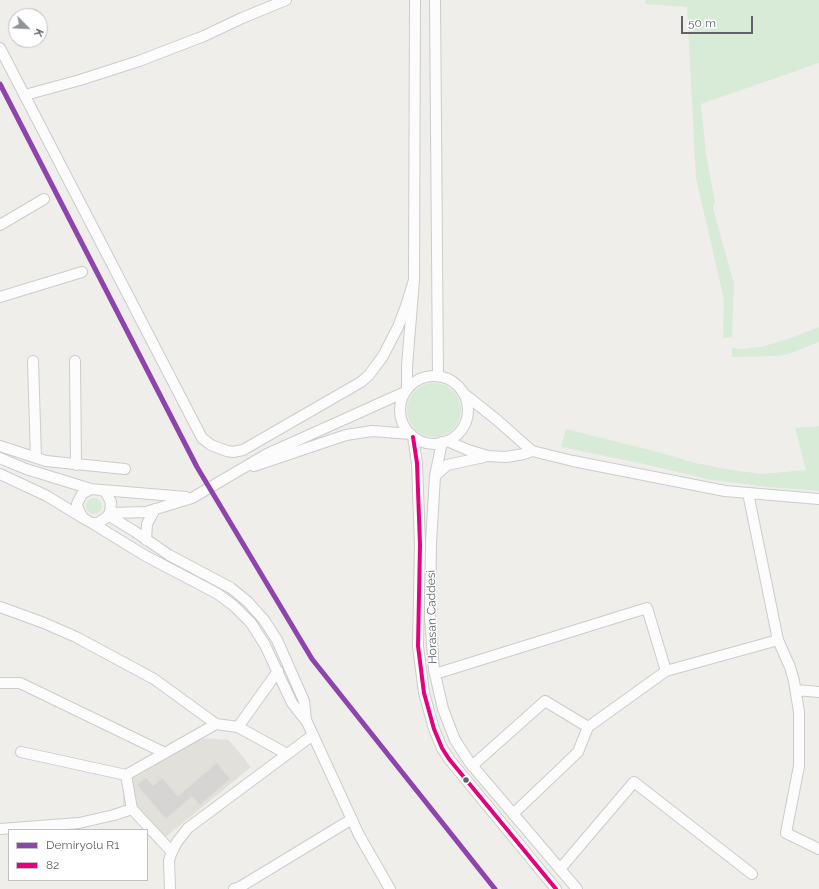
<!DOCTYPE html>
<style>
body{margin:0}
#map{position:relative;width:819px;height:889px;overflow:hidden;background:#efeeea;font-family:Raleway,sans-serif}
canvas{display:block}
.legend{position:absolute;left:8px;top:829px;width:140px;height:52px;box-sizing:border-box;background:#fff;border:1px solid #bfc1c3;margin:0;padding:5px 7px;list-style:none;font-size:12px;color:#5f6368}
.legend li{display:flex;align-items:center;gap:8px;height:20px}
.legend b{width:20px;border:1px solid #bfc1c3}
.north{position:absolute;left:8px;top:8px;width:40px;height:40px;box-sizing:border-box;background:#fff;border:1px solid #bfc1c3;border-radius:50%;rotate:114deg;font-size:11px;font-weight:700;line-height:16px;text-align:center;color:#5f6368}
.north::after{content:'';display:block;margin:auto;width:14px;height:18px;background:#919496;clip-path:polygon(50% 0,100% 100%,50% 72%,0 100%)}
.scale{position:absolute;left:681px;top:16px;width:72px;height:18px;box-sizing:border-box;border:2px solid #5f6368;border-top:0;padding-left:5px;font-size:12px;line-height:14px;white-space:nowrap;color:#5f6368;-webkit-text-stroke:3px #fff;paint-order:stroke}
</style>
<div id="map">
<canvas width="819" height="889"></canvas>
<ul class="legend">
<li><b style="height:5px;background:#8e44ad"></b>Demiryolu R1</li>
<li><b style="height:5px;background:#e5007d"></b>82</li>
</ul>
<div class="north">K</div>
<div class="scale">50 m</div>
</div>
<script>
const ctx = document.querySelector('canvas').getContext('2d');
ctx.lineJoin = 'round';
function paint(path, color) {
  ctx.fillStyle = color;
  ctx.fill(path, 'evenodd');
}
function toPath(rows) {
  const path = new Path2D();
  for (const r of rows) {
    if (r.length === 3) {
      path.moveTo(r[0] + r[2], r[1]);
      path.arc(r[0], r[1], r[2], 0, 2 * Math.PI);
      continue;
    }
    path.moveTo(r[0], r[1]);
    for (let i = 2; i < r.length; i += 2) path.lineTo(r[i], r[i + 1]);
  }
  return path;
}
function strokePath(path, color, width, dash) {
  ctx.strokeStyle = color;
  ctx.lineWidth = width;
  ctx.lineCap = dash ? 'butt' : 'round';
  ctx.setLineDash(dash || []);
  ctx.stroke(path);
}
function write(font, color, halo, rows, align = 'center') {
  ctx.font = font + ' Raleway,sans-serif';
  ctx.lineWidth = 3;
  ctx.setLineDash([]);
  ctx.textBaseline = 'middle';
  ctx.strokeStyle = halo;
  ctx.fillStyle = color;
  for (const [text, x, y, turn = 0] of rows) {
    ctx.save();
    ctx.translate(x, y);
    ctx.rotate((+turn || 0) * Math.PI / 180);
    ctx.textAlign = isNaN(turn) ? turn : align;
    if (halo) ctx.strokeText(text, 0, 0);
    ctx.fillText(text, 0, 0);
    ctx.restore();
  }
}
paint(toPath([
 [201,738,229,740,251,767,156,845,147,834,147,830,144,830,123,805,123,784]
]), '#e2e0da');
paint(toPath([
 [645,0,819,0,819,63,701,104,706,154,715,202,713,208,734,284,732,337,723,338,724,300,696,178,687,7,645,4],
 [819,327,819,342,791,353,779,356,732,357,732,348,742,349,761,347,788,339],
 [434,410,27],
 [819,426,819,491,769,487,711,480,644,464,561,447,566,429,658,452,695,463,732,470,762,474,806,470,795,428],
 [94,506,8]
]), '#d8ebd6');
const building = toPath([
 [217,763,230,779,200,805,192,796,166,819,137,785,146,778,153,786,162,778,178,796,217,763]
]);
paint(building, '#d6d5d3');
strokePath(building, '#deddd9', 1);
const minor = toPath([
 [435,0,438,376],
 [0,48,202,438,211,445,227,451,233,452,243,450,361,382,369,375,383,356,398,327,406,306,414,280],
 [25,95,80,80,139,61,204,36,242,18,286,0],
 [0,225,44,199],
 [0,297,82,272],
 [33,361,36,458],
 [75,361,76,465],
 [434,410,34],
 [407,389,407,366,414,280,415,0],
 [463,393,497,420,532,451,573,461,725,491,819,499],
 [413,437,417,463,420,545,418,646,424,693,434,729,442,748,449,759,556,889],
 [447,441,468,450,488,456,506,457,524,454,532,451],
 [442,442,435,476,431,543,430,617,434,670,443,709,455,740,470,763,577,889],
 [0,446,46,461,125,469],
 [0,458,26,469,91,489,102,490,106,493,111,502,110,513,107,517,98,523,92,523,83,518,78,509,77,504,82,494,91,489],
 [254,466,346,435,372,431,411,434],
 [0,474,47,496,83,518],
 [435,476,447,465,484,457],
 [102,490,186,497],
 [748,493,778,640,790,667,794,681,799,712,799,766,786,833,819,849],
 [110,513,146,512,192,498,267,454,405,392],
 [108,515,134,531,169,555,231,588,248,602,264,620,277,640,304,701,306,720],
 [92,523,144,555,218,594,234,606,251,623,265,645,292,703,307,722,359,835,390,889],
 [146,540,147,524,155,509],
 [0,607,44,623,76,637,154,679,216,724,238,727,287,754],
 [435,674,647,608,666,671],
 [0,683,20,683,165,753],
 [796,690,819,692],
 [238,727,278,671],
 [21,752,126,775],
 [472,766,545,701,588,727],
 [513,814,578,752,588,727,666,671,778,640],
 [0,829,79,823,114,815,132,809],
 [172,852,132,809,126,775,216,724],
 [560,869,634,782,752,874],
 [170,889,169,861,171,854,177,842,188,828,313,735],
 [234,889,240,887,352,819]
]);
strokePath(minor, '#cbcccc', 12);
strokePath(minor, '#fdfcfc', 10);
strokePath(toPath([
 [413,437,417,463,420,545,418,646,424,693,434,729,442,748,449,759,556,889]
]), '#e5007d', 4);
strokePath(toPath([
 [0,84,197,467,312,659,495,889]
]), '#8e44ad', 5);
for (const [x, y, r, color] of [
 [466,780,3.5,"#5f6368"]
]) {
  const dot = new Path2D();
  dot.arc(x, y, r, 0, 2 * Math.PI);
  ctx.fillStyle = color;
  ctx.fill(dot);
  strokePath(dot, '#fff', 1.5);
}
write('12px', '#5f6368', '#fff', [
 ["Horasan Caddesi",432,617,-91]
]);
</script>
